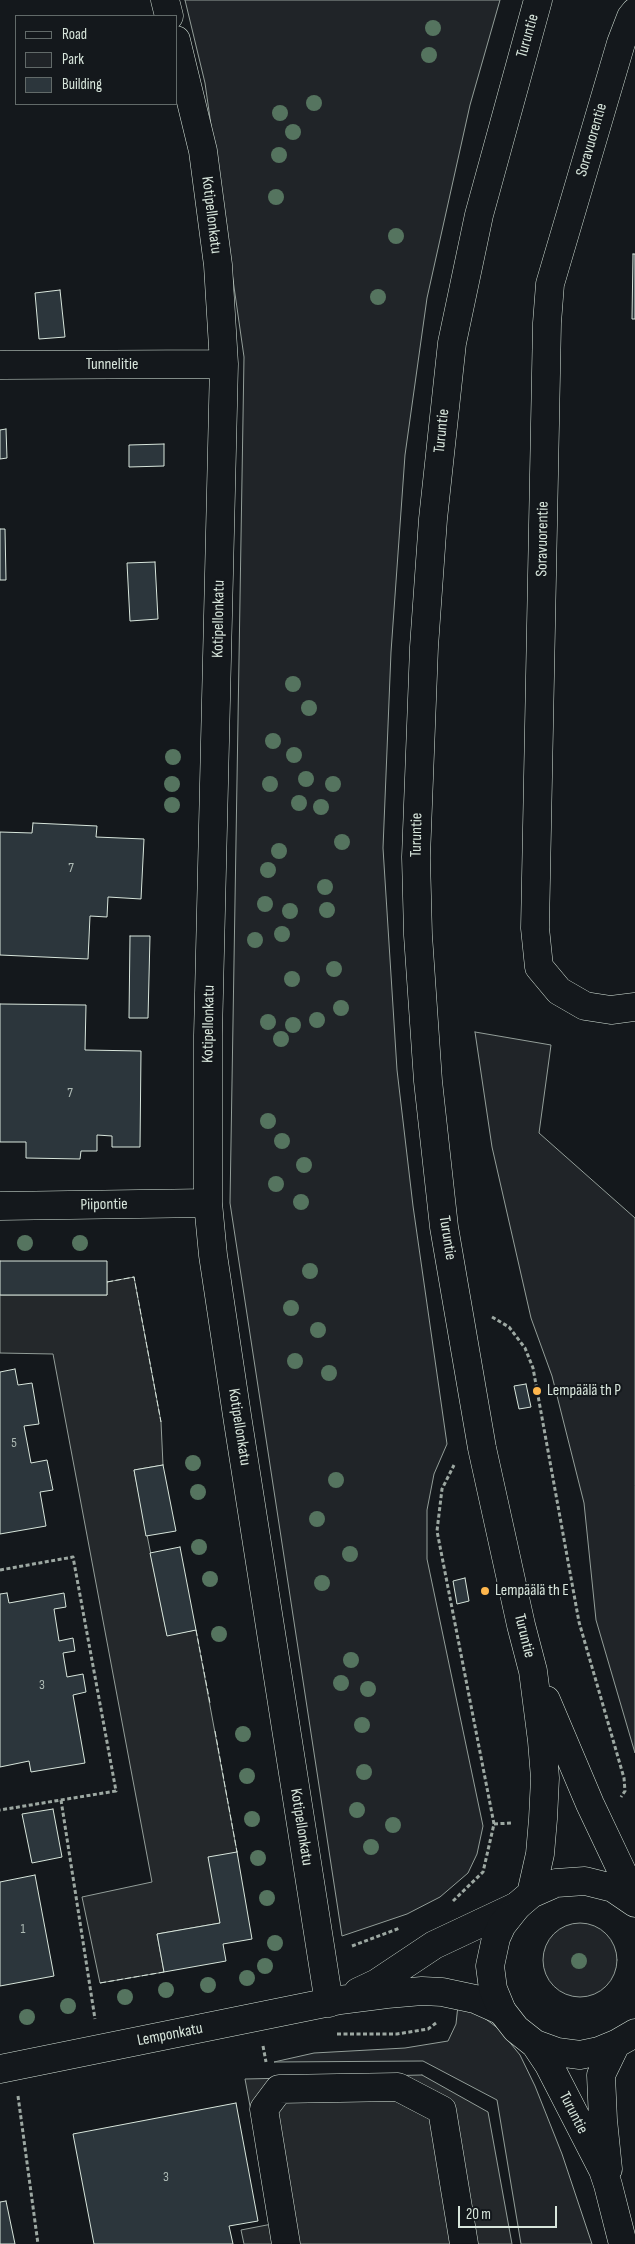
<!DOCTYPE html>
<meta charset="utf-8">
<style>
body{margin:0}
#map{position:relative;width:635px;height:2244px;overflow:hidden;background:#14181c;font-family:"Sofia Sans Condensed",sans-serif}
canvas{display:block}
.legend{position:absolute;left:15px;top:15px;width:162px;height:90px;box-sizing:border-box;background:#14181c;border:1px solid #626a69;margin:0;padding:6px 9px;list-style:none;font-size:15px;color:#d8e6dc}
.legend li{display:flex;align-items:center;gap:10px;height:25px}
.legend b{width:25px;border:1px solid #626a69}
.scale{position:absolute;left:458px;top:2206px;width:99px;height:22px;box-sizing:border-box;border:2px solid #d8e6dc;border-top:0;padding-left:6px;font-size:15px;line-height:18px;white-space:nowrap;color:#d8e6dc;-webkit-text-stroke:4px #14181c;paint-order:stroke}
</style>
<div id="map">
<canvas width="635" height="2244"></canvas>
<ul class="legend">
<li><b style="height:6px;background:#14181c"></b>Road</li>
<li><b style="height:14px;background:#202428"></b>Park</li>
<li><b style="height:14px;background:#2c363c"></b>Building</li>
</ul>
<div class="scale">20 m</div>
</div>
<script>
const ctx = document.querySelector('canvas').getContext('2d');
ctx.lineJoin = 'round';
function paint(path, color) {
  ctx.fillStyle = color;
  ctx.fill(path, 'evenodd');
}
function toPath(rows) {
  const path = new Path2D();
  for (const r of rows) {
    if (r.length === 3) {
      path.moveTo(r[0] + r[2], r[1]);
      path.arc(r[0], r[1], r[2], 0, 2 * Math.PI);
      continue;
    }
    path.moveTo(r[0], r[1]);
    for (let i = 2; i < r.length; i += 2) path.lineTo(r[i], r[i + 1]);
  }
  return path;
}
function strokePath(path, color, width, dash) {
  ctx.strokeStyle = color;
  ctx.lineWidth = width;
  ctx.lineCap = dash ? 'butt' : 'round';
  ctx.setLineDash(dash || []);
  ctx.stroke(path);
}
function write(font, color, halo, rows, align = 'center') {
  ctx.font = font + ' "Sofia Sans Condensed",sans-serif';
  ctx.lineWidth = 4;
  ctx.setLineDash([]);
  ctx.textBaseline = 'middle';
  ctx.strokeStyle = halo;
  ctx.fillStyle = color;
  for (const [text, x, y, turn = 0] of rows) {
    ctx.save();
    ctx.translate(x, y);
    ctx.rotate((+turn || 0) * Math.PI / 180);
    ctx.textAlign = isNaN(turn) ? turn : align;
    if (halo) ctx.strokeText(text, 0, 0);
    ctx.fillText(text, 0, 0);
    ctx.restore();
  }
}
const green = toPath([
 [185,0,500,0,470,105,427,298,405,455,391,652,383,848,397,1070,413,1206,447,1444,434,1474,427,1510,427,1559,483,1826,477,1854,468,1873,440,1897,407,1914,342,1936,230,1203,244,357,205,83,185,0],
 [475,1032,551,1045,539,1133,635,1218,635,1753,596,1620,584,1503,552,1376,531,1318,492,1147,475,1032],
 [580,1960,37],
 [458,2005,483,2017,499,2029,520,2055,535,2086,562,2154,592,2244,521,2244,497,2100,423,2061,274,2062,314,2053,405,2048,448,2041,456,2024,458,2005]
]);
paint(green, '#202428');
strokePath(green, '#939e99', 1);
const parking = toPath([
 [134,1277,161,1422,163,1465,134,1470,167,1635,196,1630,237,1852,220,1923,157,1934,164,1972,100,1983,82,1897,152,1882,53,1354,0,1353,0,1295,107,1295,107,1282,134,1277],
 [422,2075,488,2112,512,2244,244,2244,241,2230,272,2224,245,2079,422,2075]
]);
paint(parking, '#24282b');
strokePath(parking, '#939e99', 1);
const building = toPath([
 [633,254,635,254,635,319,632,319,633,254],
 [60,290,65,337,39,339,35,293,60,290],
 [6,429,7,458,0,459,0,430,6,429],
 [164,444,164,466,129,467,129,445,164,444],
 [0,529,5,529,6,580,0,580,0,529],
 [155,562,158,619,130,621,127,563,155,562],
 [33,823,97,826,96,837,144,839,141,899,108,897,107,917,90,916,88,959,0,955,0,832,32,833,33,823],
 [130,936,150,936,148,1018,129,1018,130,936],
 [0,1004,86,1005,85,1050,141,1051,140,1147,112,1147,112,1136,97,1135,97,1151,81,1151,80,1159,26,1158,26,1142,0,1142,0,1004],
 [0,1261,107,1261,107,1295,0,1295,0,1261],
 [15,1369,18,1385,32,1383,39,1424,24,1426,31,1463,47,1460,53,1490,40,1492,46,1526,0,1534,0,1372,15,1369],
 [526,1384,531,1407,519,1409,514,1386,526,1384],
 [163,1465,176,1531,146,1536,134,1470,163,1465],
 [180,1547,196,1630,167,1636,150,1553,180,1547],
 [465,1578,469,1601,457,1604,453,1581,465,1578],
 [7,1593,9,1603,64,1593,66,1607,54,1609,59,1641,73,1638,75,1651,63,1653,67,1677,83,1674,86,1692,73,1695,85,1763,31,1772,29,1761,0,1767,0,1594,7,1593],
 [53,1809,62,1857,32,1863,22,1814,53,1809],
 [237,1852,252,1939,223,1944,226,1961,164,1972,157,1934,220,1923,208,1857,237,1852],
 [35,1875,54,1976,0,1986,0,1882,35,1875],
 [236,2103,258,2221,229,2226,233,2244,94,2244,73,2134,236,2103],
 [6,2201,15,2244,0,2244,0,2202,6,2201]
]);
paint(building, '#2c363c');
strokePath(building, '#d8e6dc', 1);
const minor = toPath([
 [165,0,169,16],
 [635,12,631,17,621,43,550,284,547,323,535,928,539,967,559,991,585,1006,611,1010,635,1007],
 [176,40,203,151,218,265,224,364,208,1035,208,1203,213,1255,238,1422,329,2003],
 [0,365,224,364],
 [0,1206,208,1203],
 [358,1992,377,1983,434,1945,517,1906],
 [0,2069,340,2000,387,1994,422,1991,442,1992,475,1999,502,2011],
 [286,2244,264,2109,279,2089,398,2087,442,2110,464,2244]
]);
const major = toPath([
 [546,1700,590,1804,635,1899],
 [531,1894,540,1854,543,1819,545,1778,542,1741,533,1671,521,1625,482,1448,444,1227,428,1081,418,935,416,857,424,647,433,519,452,343,479,215,538,0],
 [635,1903,613,1888,585,1881,556,1883,531,1894,517,1906,502,1925,496,1938,490,1966,493,1989,502,2011,516,2029,535,2044,557,2052,580,2055,599,2051,616,2044,635,2033],
 [535,2044,549,2065,603,2170,608,2185,623,2244],
 [608,2169,603,2120,601,2075,616,2044]
]);
strokePath(minor, '#d8e6dc', 29);
strokePath(major, '#d8e6dc', 29);
strokePath(toPath([
 [492,1317,509,1327,525,1348,533,1368,579,1622,624,1778,625,1791,621,1797],
 [0,1570,73,1557,116,1791,0,1810],
 [61,1800,95,2019],
 [494,1824,511,1823],
 [453,1901,483,1872,494,1824,437,1531,442,1489,454,1465],
 [352,1946,400,1928],
 [337,2034,397,2034,428,2029,436,2023],
 [263,2046,266,2062],
 [18,2096,38,2244]
]), '#9da8a2', 3, [4, 2.5]);
strokePath(minor, '#14181c', 28);
strokePath(major, '#14181c', 28);
strokePath(toPath([
 [107,1282,134,1277,161,1422],
 [196,1630,210,1703],
 [215,1731,237,1852],
 [100,1983,164,1972]
]), '#d8e6dc', 1, [6, 2.5]);
ctx.fillStyle = '#55745f';
for (const [x, y] of [
 [433,28],
 [429,55],
 [314,103],
 [280,113],
 [293,132],
 [279,155],
 [276,197],
 [396,236],
 [378,297],
 [293,684],
 [309,708],
 [273,741],
 [294,755],
 [173,757],
 [306,779],
 [172,784],
 [270,784],
 [333,784],
 [299,803],
 [172,805],
 [321,807],
 [342,842],
 [279,851],
 [268,870],
 [325,887],
 [265,904],
 [327,910],
 [290,911],
 [282,934],
 [255,940],
 [334,969],
 [292,979],
 [341,1008],
 [317,1020],
 [268,1022],
 [293,1025],
 [281,1039],
 [268,1121],
 [282,1141],
 [304,1165],
 [276,1184],
 [301,1202],
 [25,1243],
 [80,1243],
 [310,1271],
 [291,1308],
 [318,1330],
 [295,1361],
 [329,1373],
 [193,1463],
 [336,1480],
 [198,1492],
 [317,1519],
 [199,1547],
 [350,1554],
 [210,1579],
 [322,1583],
 [219,1634],
 [351,1660],
 [341,1683],
 [368,1689],
 [362,1725],
 [243,1734],
 [364,1772],
 [247,1776],
 [357,1810],
 [252,1819],
 [393,1825],
 [371,1847],
 [258,1858],
 [267,1898],
 [275,1943],
 [579,1961],
 [265,1966],
 [247,1978],
 [208,1985],
 [166,1990],
 [125,1997],
 [68,2006],
 [27,2017]
]) {
  ctx.beginPath();
  ctx.arc(x, y, 8, 0, 2 * Math.PI);
  ctx.fill();
}
for (const [x, y, r, color] of [
 [537,1391,5,"#ffb74d"],
 [485,1591,5,"#ffb74d"]
]) {
  const dot = new Path2D();
  dot.arc(x, y, r, 0, 2 * Math.PI);
  ctx.fillStyle = color;
  ctx.fill(dot);
  strokePath(dot, '#14181c', 2);
}
write('14px', '#adbab4', null, [
 ["7",71,868],
 ["7",70,1093],
 ["5",14,1443],
 ["3",42,1685],
 ["1",23,1929],
 ["3",166,2177]
]);
write('16px', '#d8e6dc', '#14181c', [
 ["Turuntie",528,36,-74],
 ["Soravuorentie",592,140,-74],
 ["Kotipellonkatu",211,215,83],
 ["Tunnelitie",112,365],
 ["Turuntie",442,431,-84],
 ["Soravuorentie",543,539,-89],
 ["Kotipellonkatu",219,619,-89],
 ["Turuntie",417,835,-89],
 ["Kotipellonkatu",209,1024,-89],
 ["Piipontie",104,1205,-1],
 ["Turuntie",447,1238,81],
 ["Kotipellonkatu",239,1427,81],
 ["Turuntie",524,1636,76],
 ["Kotipellonkatu",301,1827,81],
 ["Lemponkatu",170,2035,-11],
 ["Turuntie",573,2113,63]
]);
write('16px', '#d8e6dc', '#14181c', [
 ["Lempäälä th P",547,1391],
 ["Lempäälä th E",495,1591]
], 'left');
</script>
